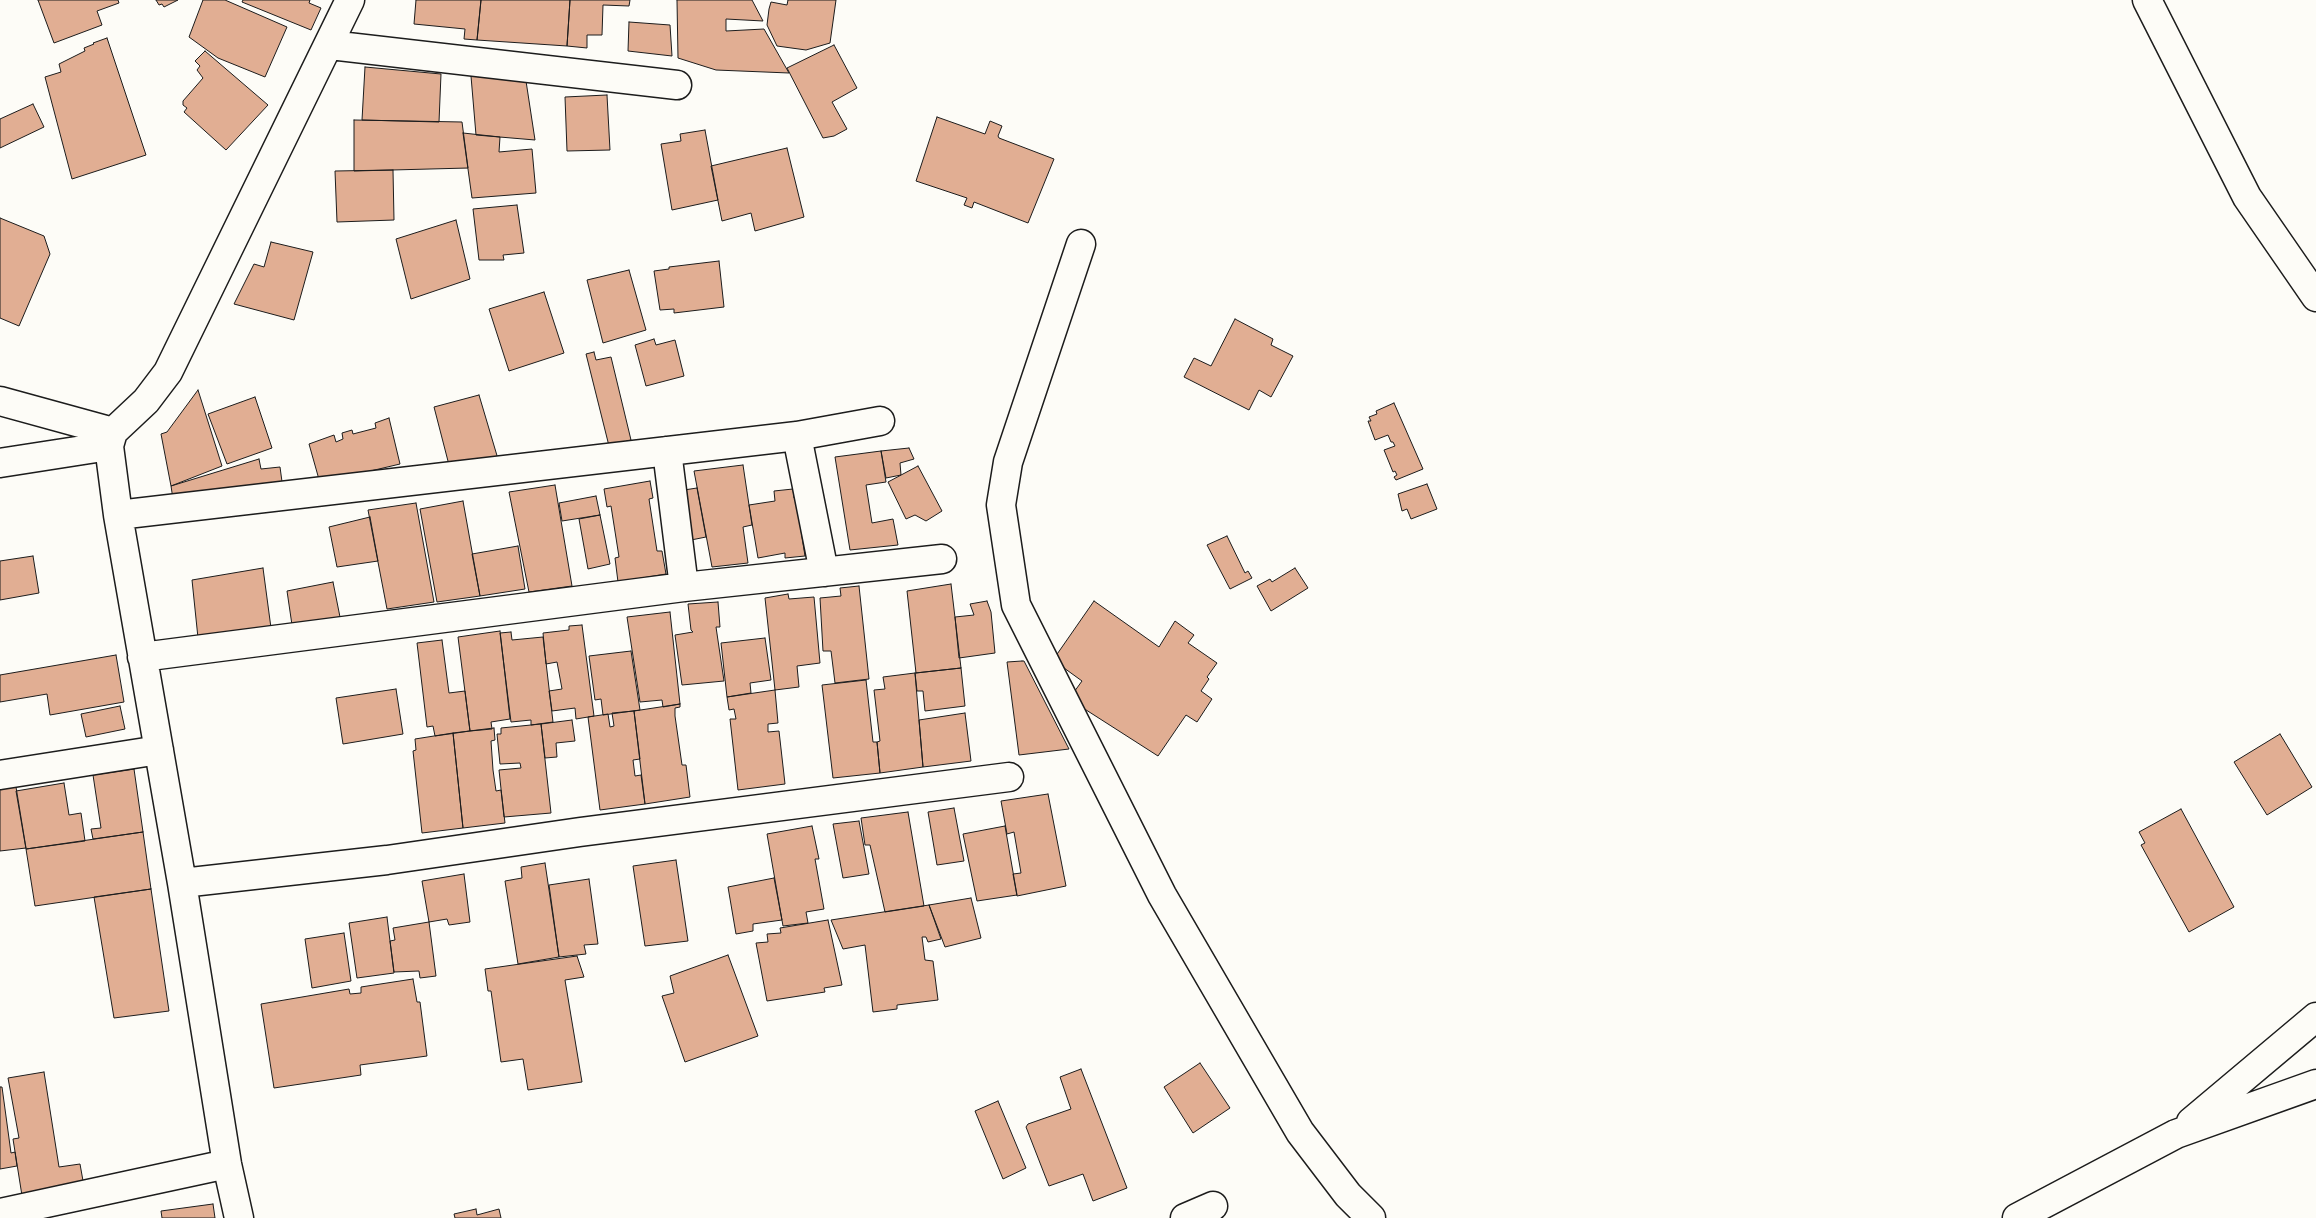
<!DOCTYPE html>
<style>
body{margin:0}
canvas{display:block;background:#fdfcf7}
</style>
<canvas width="2316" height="1218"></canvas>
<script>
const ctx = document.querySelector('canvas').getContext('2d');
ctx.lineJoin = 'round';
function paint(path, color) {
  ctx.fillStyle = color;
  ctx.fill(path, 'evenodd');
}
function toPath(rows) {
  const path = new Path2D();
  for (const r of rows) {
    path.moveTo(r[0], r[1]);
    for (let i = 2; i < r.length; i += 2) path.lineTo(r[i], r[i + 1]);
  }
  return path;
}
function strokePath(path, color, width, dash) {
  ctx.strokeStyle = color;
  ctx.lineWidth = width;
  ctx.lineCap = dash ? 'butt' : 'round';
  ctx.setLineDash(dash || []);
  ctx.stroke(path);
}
const building = toPath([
 [38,0,118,0,119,3,97,11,102,25,54,43,38,0],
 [156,0,178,0,164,7,162,4,159,5,156,0],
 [203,0,225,0,287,27,265,77,218,58,189,37,203,0],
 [243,0,310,0,309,3,321,8,311,30,242,2,243,0],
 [416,0,481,0,477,40,464,39,465,29,414,24,416,0],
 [481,0,570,0,567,46,477,40,481,0],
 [570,0,630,0,629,6,603,5,602,35,587,35,587,48,567,46,570,0],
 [677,0,752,0,763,21,726,19,726,31,764,29,789,73,716,70,678,58,677,0],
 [788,0,836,0,830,43,806,50,777,46,767,25,769,9,771,2,787,5,788,0],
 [629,22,670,25,672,56,628,51,629,22],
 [107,38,146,155,72,179,45,77,61,72,59,64,85,51,84,48,94,44,93,43,107,38],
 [834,45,857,88,832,102,847,129,834,136,823,138,787,68,834,45],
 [205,51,268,105,226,150,184,112,187,108,183,105,183,101,203,78,197,70,200,66,195,61,205,51],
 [365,67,441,74,439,122,362,120,365,67],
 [471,76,526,81,535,140,476,135,471,76],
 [607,95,610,150,567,151,565,97,607,95],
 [33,104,44,127,0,148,0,119,33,104],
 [937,117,985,134,990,121,1002,126,998,136,999,138,1054,159,1028,223,974,202,972,208,964,205,967,198,916,181,937,117],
 [354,120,462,122,468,168,354,171,354,120],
 [705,130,718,200,672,210,661,144,681,141,680,134,705,130],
 [463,133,500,137,499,152,532,149,536,193,472,198,463,133],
 [787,148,804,217,755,231,751,213,722,221,711,166,787,148],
 [393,170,394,220,337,222,335,171,393,170],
 [517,205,524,253,503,255,504,260,479,260,473,209,517,205],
 [0,218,44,236,50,254,19,326,0,318,0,218],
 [456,220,470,279,411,299,396,239,456,220],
 [271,242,313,252,294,320,234,304,254,264,264,267,271,242],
 [719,261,724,307,674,313,674,309,660,310,654,271,669,269,669,267,719,261],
 [629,270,646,330,603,343,587,280,629,270],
 [544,292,564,353,509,371,489,309,544,292],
 [1235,319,1273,339,1271,345,1293,356,1271,397,1259,390,1249,410,1184,377,1194,358,1211,366,1235,319],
 [654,339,656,345,675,340,684,376,646,386,635,345,654,339],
 [594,352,596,360,611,357,631,440,609,446,586,354,594,352],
 [198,390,222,466,171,486,161,434,167,432,198,390],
 [479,395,498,459,449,465,434,407,479,395],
 [255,397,272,448,227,464,208,414,255,397],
 [1394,403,1423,469,1396,480,1394,477,1397,475,1395,471,1393,472,1384,450,1395,446,1393,442,1391,442,1388,435,1375,440,1368,421,1371,421,1369,417,1377,414,1376,411,1394,403],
 [389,418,400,464,320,483,309,444,334,435,336,442,343,439,342,433,352,430,353,434,376,428,375,423,389,418],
 [909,448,914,459,900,463,901,475,886,478,881,451,909,448],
 [881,451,886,482,866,485,872,523,893,519,898,545,850,550,835,457,881,451],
 [259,459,261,469,280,467,283,489,173,499,171,486,259,459],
 [743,465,752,525,743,527,748,563,712,567,694,471,743,465],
 [918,466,942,511,926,521,915,515,906,519,888,482,918,466],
 [650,481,653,498,649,499,657,551,662,551,666,574,618,582,615,558,619,557,611,506,607,507,604,489,650,481],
 [1427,484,1437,509,1411,519,1407,509,1402,511,1398,494,1427,484],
 [555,485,572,586,529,592,509,492,555,485],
 [697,488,706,537,681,542,671,492,697,488],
 [793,489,794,498,796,498,805,556,785,558,785,553,758,558,749,505,775,501,774,491,793,489],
 [596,496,600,515,562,521,559,503,596,496],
 [463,501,480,596,437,602,420,509,463,501],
 [416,503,434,602,387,609,368,510,416,503],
 [600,515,610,564,588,569,579,519,600,515],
 [370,517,378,561,337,567,329,527,370,517],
 [1227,536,1245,573,1248,571,1252,578,1230,589,1207,545,1227,536],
 [518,546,525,589,480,596,472,554,518,546],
 [33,556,39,593,0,600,0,561,33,556],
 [263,568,271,628,198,638,192,580,263,568],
 [1295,568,1308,588,1271,611,1257,586,1270,579,1272,582,1295,568],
 [333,582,340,617,292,625,287,591,333,582],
 [951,584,961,668,916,673,907,591,951,584],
 [859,586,869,679,835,683,831,651,823,651,820,598,841,596,840,588,859,586],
 [788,594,789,599,814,597,820,663,797,666,799,687,775,690,765,598,788,594],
 [987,601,991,612,995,653,959,658,955,617,974,615,970,604,987,601],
 [1094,601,1159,647,1175,621,1194,635,1188,643,1217,663,1207,677,1209,679,1201,691,1212,699,1197,722,1186,715,1158,756,1069,699,1082,681,1053,660,1094,601],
 [718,602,720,627,716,627,724,681,682,685,675,635,693,632,691,630,688,604,718,602],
 [670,612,680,704,663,707,662,700,640,702,627,617,670,612],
 [582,625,594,716,576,719,575,708,552,711,549,691,562,689,557,662,546,664,543,633,569,630,569,626,582,625],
 [500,631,510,719,491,722,492,729,470,731,458,637,500,631],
 [511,632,512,640,543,637,553,722,531,725,531,720,511,722,500,633,511,632],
 [765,638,771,680,750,683,751,693,727,697,721,643,765,638],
 [442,640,449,693,465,691,470,731,435,736,433,726,427,727,417,643,442,640],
 [631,651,640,710,603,715,601,699,595,700,589,656,631,651],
 [116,655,124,702,50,715,47,694,0,702,0,675,116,655],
 [1022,661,1024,661,1069,749,1019,755,1007,662,1022,661],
 [961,668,965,706,925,711,923,691,917,691,915,673,961,668],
 [915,673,923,767,880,773,877,742,880,741,874,690,885,689,883,677,915,673],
 [866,680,873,742,877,742,880,773,833,778,822,685,866,680],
 [396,689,403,734,343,744,336,698,396,689],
 [775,690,778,723,768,724,768,732,779,731,785,784,738,790,730,719,736,719,734,709,729,710,727,697,775,690],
 [680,704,680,707,675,708,675,716,682,765,686,765,690,797,645,804,634,711,680,704],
 [120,706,125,729,86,737,81,714,120,706],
 [634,711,640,759,633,760,635,776,641,775,645,804,600,810,588,717,608,714,610,727,614,726,612,713,634,711],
 [965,713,971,761,923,767,919,720,965,713],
 [572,720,575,741,556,743,557,757,545,758,541,724,572,720],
 [541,724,551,813,504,817,499,770,521,768,520,763,500,764,497,734,501,734,501,728,541,724],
 [494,728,495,740,491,741,493,770,496,791,501,790,505,823,463,828,453,733,494,728],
 [453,733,463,828,422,833,413,751,416,750,415,739,453,733],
 [2280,734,2312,787,2267,815,2234,762,2280,734],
 [134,769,143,832,93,839,91,829,101,828,93,775,134,769],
 [64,783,69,815,81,813,85,841,26,849,16,791,64,783],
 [16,787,26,848,0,851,0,789,16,787],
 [1048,794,1066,886,1017,896,1013,874,1021,873,1014,832,1007,834,1001,801,1048,794],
 [954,808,964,861,937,865,928,812,954,808],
 [2181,809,2234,907,2189,932,2141,845,2145,843,2139,832,2181,809],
 [908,812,924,906,885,912,870,845,865,845,861,818,908,812],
 [859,821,869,874,843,878,833,824,859,821],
 [812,826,819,859,815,859,824,909,806,912,808,923,783,926,767,834,812,826],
 [1005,826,1017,895,977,901,963,834,1005,826],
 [143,832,151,889,35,906,26,849,143,832],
 [676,860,688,941,645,946,633,866,676,860],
 [545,863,559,957,518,964,505,881,522,878,521,867,545,863],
 [464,874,470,922,449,925,447,919,429,922,422,881,464,874],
 [774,878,782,920,753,924,753,931,736,934,728,887,774,878],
 [589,879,598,944,584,945,586,954,559,957,549,885,589,879],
 [151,889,169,1011,114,1018,94,897,151,889],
 [971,898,981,938,945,947,929,905,971,898],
 [929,905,941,939,928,942,926,937,922,937,925,960,933,961,938,1000,897,1005,897,1009,873,1012,865,945,843,949,831,920,929,905],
 [387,917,394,973,357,978,349,923,387,917],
 [828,920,842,985,824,988,825,992,767,1001,756,943,768,942,767,934,781,933,780,928,828,920],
 [429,922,436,976,420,978,419,971,394,972,390,941,395,940,393,928,429,922],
 [344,933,351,981,312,988,305,939,344,933],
 [728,955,758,1036,685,1062,662,996,674,993,670,976,728,955],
 [577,956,584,977,565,980,582,1082,528,1090,523,1059,501,1062,491,991,488,991,485,969,577,956],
 [413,979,417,1002,420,1002,427,1056,360,1065,361,1075,274,1088,261,1004,349,989,350,994,361,993,361,987,413,979],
 [1200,1063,1230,1108,1193,1133,1164,1087,1200,1063],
 [1081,1069,1127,1188,1093,1201,1083,1174,1049,1186,1026,1127,1028,1124,1071,1109,1060,1077,1081,1069],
 [44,1072,59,1167,80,1164,85,1192,23,1202,13,1139,19,1138,8,1078,44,1072],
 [0,1087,2,1087,11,1153,15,1152,17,1166,0,1169,0,1087],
 [998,1101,1026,1168,1003,1179,975,1111,998,1101],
 [213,1204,215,1218,162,1218,161,1211,213,1204],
 [476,1209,477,1215,499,1209,501,1218,455,1218,454,1214,476,1209]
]);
paint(building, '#e1ae93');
strokePath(building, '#1c1c1c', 1);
const minor = toPath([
 [2147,0,2247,197,2316,297],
 [330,45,677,85],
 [1081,244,1008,462,1001,505,1016,605,1162,895,1300,1132,1348,1195,1371,1218],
 [0,401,113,432],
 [797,436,824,572],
 [667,451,684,587],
 [0,463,109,446],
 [118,515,797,436,880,421],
 [142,657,684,587,942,559],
 [0,775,159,750],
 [182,883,387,860,580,832,1009,777],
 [2191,1122,2316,1017],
 [0,1213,227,1164],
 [239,1218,227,1164,182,883,118,515,109,446,113,432,146,401,168,372,350,0],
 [1185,1218,1213,1206],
 [2017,1218,2176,1134,2316,1084]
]);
strokePath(minor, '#1c1c1c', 31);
strokePath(minor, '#fdfcf7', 28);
</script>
